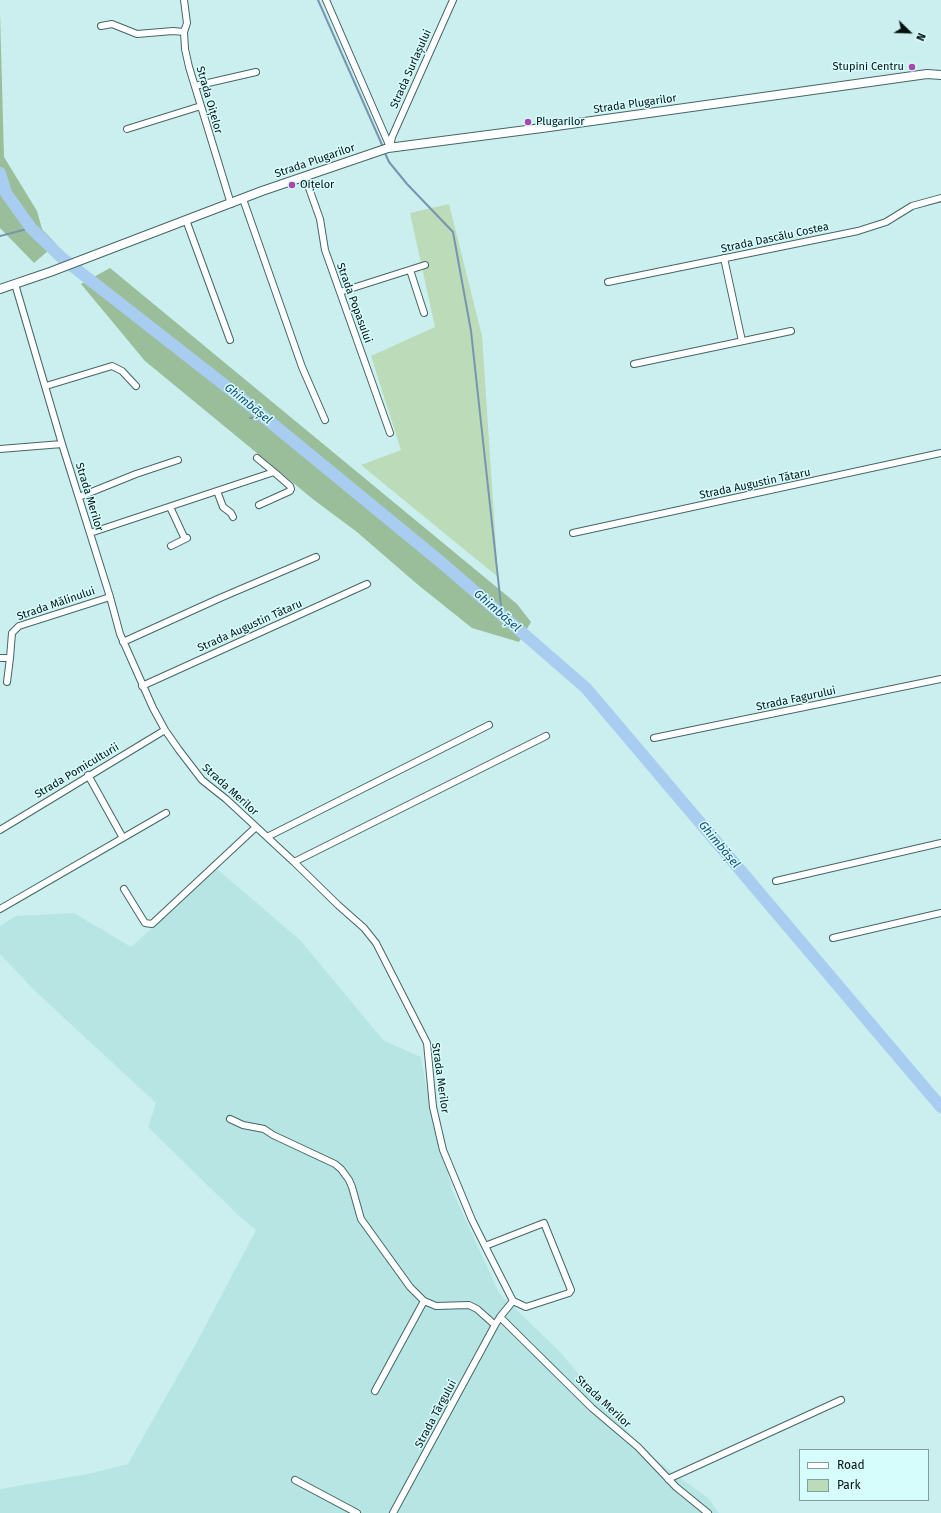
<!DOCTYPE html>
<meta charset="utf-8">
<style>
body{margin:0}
#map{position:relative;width:941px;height:1513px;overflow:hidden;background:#caefee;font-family:"Fira Sans",sans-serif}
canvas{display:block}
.legend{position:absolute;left:799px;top:1449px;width:130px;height:52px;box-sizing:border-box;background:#d7fcfc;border:1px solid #839e9e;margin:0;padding:5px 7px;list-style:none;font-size:12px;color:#061212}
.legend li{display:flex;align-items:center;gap:8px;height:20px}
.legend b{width:20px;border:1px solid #839e9e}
.north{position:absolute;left:889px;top:12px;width:40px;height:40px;-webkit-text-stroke:3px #d7fcfc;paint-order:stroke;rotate:113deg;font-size:11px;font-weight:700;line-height:16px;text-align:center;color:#061212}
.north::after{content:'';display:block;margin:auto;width:14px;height:18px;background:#061212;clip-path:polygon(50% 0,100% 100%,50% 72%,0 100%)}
</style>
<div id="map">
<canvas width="941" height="1513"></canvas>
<ul class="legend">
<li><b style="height:5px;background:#fff"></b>Road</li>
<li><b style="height:11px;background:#bbdbb9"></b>Park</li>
</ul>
<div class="north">N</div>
</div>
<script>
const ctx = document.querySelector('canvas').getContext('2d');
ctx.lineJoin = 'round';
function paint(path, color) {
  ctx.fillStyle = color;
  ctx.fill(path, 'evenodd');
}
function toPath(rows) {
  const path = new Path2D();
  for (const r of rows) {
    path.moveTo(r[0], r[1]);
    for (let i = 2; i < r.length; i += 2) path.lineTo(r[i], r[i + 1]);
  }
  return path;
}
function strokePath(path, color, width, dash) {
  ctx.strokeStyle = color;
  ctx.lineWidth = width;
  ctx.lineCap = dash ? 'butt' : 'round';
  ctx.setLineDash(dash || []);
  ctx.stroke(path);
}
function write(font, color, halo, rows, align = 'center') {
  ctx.font = font + ' "Fira Sans",sans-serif';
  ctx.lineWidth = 3;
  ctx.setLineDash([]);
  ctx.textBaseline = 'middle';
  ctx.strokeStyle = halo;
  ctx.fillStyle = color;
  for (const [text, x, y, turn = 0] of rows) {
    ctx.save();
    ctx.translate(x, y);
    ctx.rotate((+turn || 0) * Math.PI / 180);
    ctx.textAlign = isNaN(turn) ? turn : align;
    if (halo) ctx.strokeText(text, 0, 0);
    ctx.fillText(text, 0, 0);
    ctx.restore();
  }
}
paint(toPath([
 [217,869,300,940,384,1041,421,1057,432,1118,453,1192,499,1293,559,1351,646,1453,708,1498,719,1513,0,1513,0,1489,88,1474,128,1464,198,1340,256,1230,236,1213,148,1127,156,1103,34,990,0,954,0,926,16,916,74,913,131,947]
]), '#b6e5e4');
paint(toPath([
 [449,204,482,336,498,577,361,465,401,450,371,356,435,327,410,213]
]), '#bbdbb9');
paint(toPath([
 [0,13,4,157,37,211,42,229,56,244,34,263,0,228],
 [110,268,517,604,531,622,519,642,472,628,417,584,357,532,314,500,145,361,81,284]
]), '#9abe99');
strokePath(toPath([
 [318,0,383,147],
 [384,151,389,162,407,184,453,232,471,331,502,615],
 [0,236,31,228],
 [250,418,264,417]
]), '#7795ae', 2);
strokePath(toPath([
 [0,173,6,193,31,228,62,258,236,394,442,563,586,688,941,1107]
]), '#a8cdf1', 12);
const minor = toPath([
 [184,0,187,23,184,32,185,49,189,67,231,204],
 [326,0,390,147],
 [101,26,112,24,137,34,173,31,184,32],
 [195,86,256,72],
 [127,129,201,106],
 [390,147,392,137,453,0],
 [305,177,320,219,325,250,330,264,390,433],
 [243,199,302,367,325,420],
 [186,220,230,340],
 [724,258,742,341],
 [410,270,424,313],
 [608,282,858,231,886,222,912,206,941,198],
 [15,284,62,444,110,597,120,634,153,708,165,730,179,750,202,780,226,799,294,862,338,905,364,928,376,943,427,1043,433,1107,443,1150,472,1220,485,1246,544,1223,571,1290,569,1293,526,1307,513,1301],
 [340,292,425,265],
 [634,364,791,331],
 [46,386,112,366,122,371,136,386],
 [0,449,62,444],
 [257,458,274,472],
 [217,491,223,507,231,513,233,517],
 [79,497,136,474,178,460],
 [170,507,185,539],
 [90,533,274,472,290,486,291,489,290,491,259,505],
 [573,533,941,453],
 [171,546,187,538],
 [123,642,220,598,316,557],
 [0,658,10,658,12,633,19,626,110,597],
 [7,682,10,658],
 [142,686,367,584],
 [654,738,941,679],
 [88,775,123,838],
 [0,830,165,730],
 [267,837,489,725],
 [294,862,546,736],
 [776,881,941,843],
 [124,889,145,923,152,924,256,827],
 [0,909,166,813],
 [833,938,941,913],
 [230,1119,243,1125,264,1129,273,1135,335,1164,341,1169,349,1180,352,1187,361,1219,410,1287,424,1301,436,1306,469,1305,477,1309,495,1325,500,1317],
 [485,1246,513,1301,500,1317,592,1408,638,1447,676,1487,708,1513],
 [375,1391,424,1301],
 [668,1479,841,1400],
 [295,1480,357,1513],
 [393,1513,495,1325]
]);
const tertiary = toPath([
 [0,289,50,272,262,191,388,148,542,128,927,74,941,75]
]);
strokePath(minor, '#456666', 8);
strokePath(tertiary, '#456666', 10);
strokePath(minor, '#fff', 6);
strokePath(tertiary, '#fff', 8);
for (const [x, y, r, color] of [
 [912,67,4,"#aa46ac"],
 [528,122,4,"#aa46ac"],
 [292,185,4,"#aa46ac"]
]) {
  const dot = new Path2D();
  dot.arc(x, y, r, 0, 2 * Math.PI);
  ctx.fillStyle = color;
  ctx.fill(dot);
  strokePath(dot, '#d7fcfc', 1.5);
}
write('11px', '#061212', '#d7fcfc', [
 ["Stupini Centru",904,67,"right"],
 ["Plugarilor",536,122],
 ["Oițelor",300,185]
], 'left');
write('11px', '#061212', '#d7fcfc', [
 ["Strada Surlașului",411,69,-66],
 ["Strada Oițelor",209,100,74],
 ["Strada Plugarilor",635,104,-8],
 ["Strada Plugarilor",315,161,-19],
 ["Strada Dascălu Costea",775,238,-12],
 ["Strada Popasului",354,303,70],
 ["Strada Augustin Tătaru",755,484,-12],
 ["Strada Merilor",89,497,73],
 ["Strada Mălinului",56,604,-19],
 ["Strada Augustin Tătaru",250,626,-24],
 ["Strada Fagurului",796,699,-12],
 ["Strada Pomiculturii",77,771,-31],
 ["Strada Merilor",230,790,42],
 ["Strada Merilor",440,1078,82],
 ["Strada Merilor",603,1402,43],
 ["Strada Târgului",436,1414,-62]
]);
write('italic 12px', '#154b78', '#d7fcfc', [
 ["Ghimbășel",248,404,39],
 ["Ghimbășel",497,611,41],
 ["Ghimbășel",719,845,50]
]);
</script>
